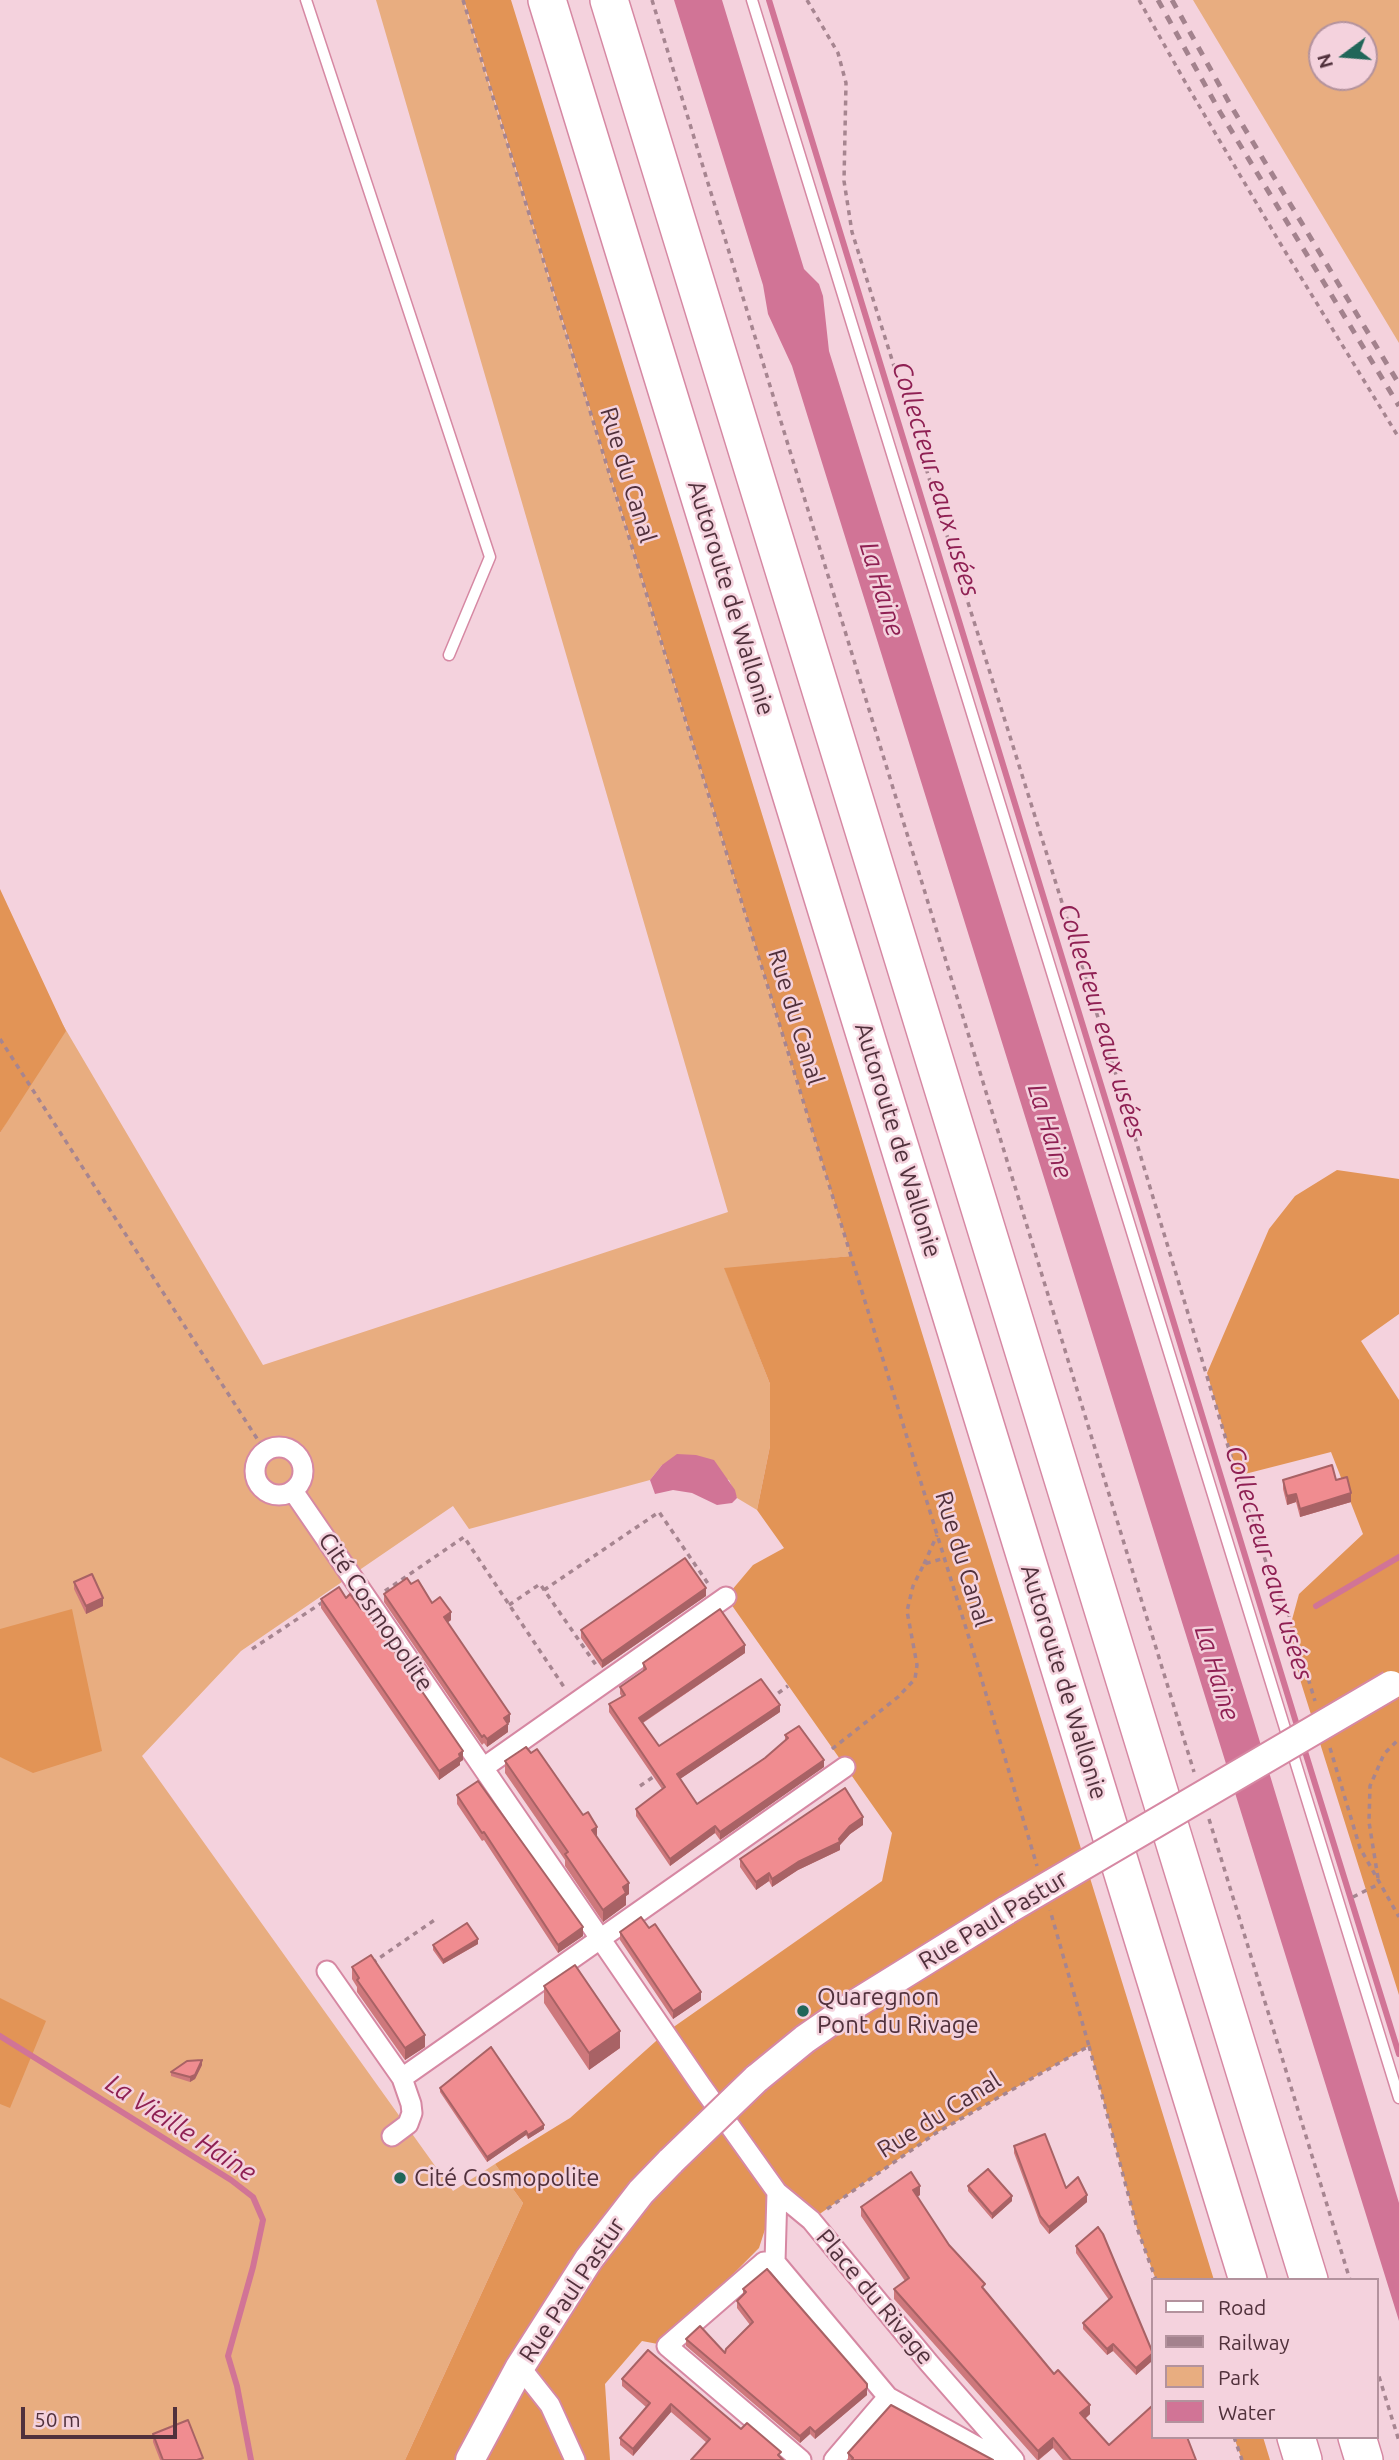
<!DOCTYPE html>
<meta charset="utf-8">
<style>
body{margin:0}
#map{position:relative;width:1399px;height:2460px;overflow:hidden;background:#f4d2dd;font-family:Ubuntu,sans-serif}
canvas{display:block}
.legend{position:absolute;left:1151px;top:2278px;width:228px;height:161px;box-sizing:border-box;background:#f4d2dd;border:2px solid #b3929d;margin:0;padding:9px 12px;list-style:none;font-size:21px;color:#51313c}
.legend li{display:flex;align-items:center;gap:14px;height:35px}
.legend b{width:35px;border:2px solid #b3929d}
.north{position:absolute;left:1308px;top:21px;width:70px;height:70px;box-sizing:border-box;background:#f4d2dd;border:2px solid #b3929d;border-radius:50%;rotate:254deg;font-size:19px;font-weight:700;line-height:28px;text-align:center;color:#51313c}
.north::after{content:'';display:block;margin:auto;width:24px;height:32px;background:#216659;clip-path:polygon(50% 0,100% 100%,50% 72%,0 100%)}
.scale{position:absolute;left:21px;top:2407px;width:156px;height:32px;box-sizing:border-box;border:4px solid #51313c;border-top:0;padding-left:9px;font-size:21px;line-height:24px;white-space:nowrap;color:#51313c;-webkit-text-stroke:5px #f4d2dd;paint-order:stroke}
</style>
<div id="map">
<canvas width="1399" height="2460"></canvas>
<ul class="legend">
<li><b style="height:9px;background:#fff"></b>Road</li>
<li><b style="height:9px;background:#a3828d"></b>Railway</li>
<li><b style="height:19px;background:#e8ad80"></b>Park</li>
<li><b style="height:19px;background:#d17496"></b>Water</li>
</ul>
<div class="north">N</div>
<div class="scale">50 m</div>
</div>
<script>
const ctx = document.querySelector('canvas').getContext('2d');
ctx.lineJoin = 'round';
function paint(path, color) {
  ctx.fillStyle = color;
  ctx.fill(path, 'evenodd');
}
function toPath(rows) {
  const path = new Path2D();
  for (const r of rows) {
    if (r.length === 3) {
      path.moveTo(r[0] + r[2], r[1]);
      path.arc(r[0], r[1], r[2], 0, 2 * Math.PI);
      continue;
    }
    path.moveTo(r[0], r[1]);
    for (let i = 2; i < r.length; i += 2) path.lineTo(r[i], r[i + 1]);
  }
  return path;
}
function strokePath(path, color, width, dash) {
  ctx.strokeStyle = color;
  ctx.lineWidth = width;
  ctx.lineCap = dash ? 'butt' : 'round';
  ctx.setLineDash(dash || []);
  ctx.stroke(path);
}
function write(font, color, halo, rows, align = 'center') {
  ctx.font = font + ' Ubuntu,sans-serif';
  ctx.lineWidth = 5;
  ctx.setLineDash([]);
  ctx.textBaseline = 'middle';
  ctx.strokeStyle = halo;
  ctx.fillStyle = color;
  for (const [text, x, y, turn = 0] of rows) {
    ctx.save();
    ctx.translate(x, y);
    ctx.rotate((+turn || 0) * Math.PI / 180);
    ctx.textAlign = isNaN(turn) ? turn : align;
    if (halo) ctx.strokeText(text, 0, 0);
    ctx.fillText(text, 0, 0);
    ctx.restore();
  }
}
paint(toPath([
 [376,0,463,0,851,1256,725,1269,770,1384,770,1446,757,1510,737,1498,729,1480,662,1465,650,1480,469,1529,453,1506,241,1651,142,1756,453,2191,495,2164,523,2203,405,2460,0,2460,0,1133,63,1025,263,1365,728,1212],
 [1193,0,1399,0,1399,343],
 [1322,35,1364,35,1364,77,1322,77]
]), '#e8ad80');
paint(toPath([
 [464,0,511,0,1214,2280,1156,2280,1137,2228,1089,2046,936,2133,811,2220,777,2192,759,2248,663,2345,642,2341,605,2384,610,2460,405,2460,523,2203,495,2164,570,2118,665,2033,882,1881,892,1833,726,1597,753,1565,784,1548,757,1510,770,1446,770,1384,724,1268,851,1256],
 [0,889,66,1031,0,1133],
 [1337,1170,1399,1179,1399,1314,1361,1341,1399,1400,1399,1995,1287,1638,1299,1594,1363,1534,1331,1452,1237,1476,1207,1373,1269,1229,1295,1196],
 [72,1609,102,1751,33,1773,0,1757,0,1629],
 [0,1998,46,2021,10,2108,0,2104],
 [1234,2437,1263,2437,1270,2460,1242,2460]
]), '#e29456');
paint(toPath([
 [674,0,722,0,804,269,819,284,823,296,829,351,1253,1719,1399,2203,1399,2321,792,366,768,314,763,285],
 [677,1454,696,1455,714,1460,735,1490,737,1498,732,1503,717,1505,692,1493,673,1490,655,1494,650,1480,662,1465]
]), '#d17496');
strokePath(toPath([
 [769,0,1299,1732],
 [1316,1606,1399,1557],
 [1303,1745,1399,2054],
 [0,2036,231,2180,253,2197,263,2220,253,2267,228,2356,237,2386,251,2460]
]), '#d17496', 6);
const service = toPath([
 [306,0,490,557,449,655],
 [752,0,1399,2098]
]);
const minor = toPath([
 [279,1471,24],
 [293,1491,700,2084,777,2192,811,2220,929,2363,1014,2460],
 [483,1768,726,1597],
 [327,1971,402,2078],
 [392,2136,408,2124,412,2113,411,2104,402,2078,845,1767],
 [775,2262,777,2192],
 [520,2367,550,2405,575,2460],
 [801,2460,667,2346,764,2262,775,2262,888,2397,1001,2460],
 [834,2460,888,2397]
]);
const secondary = toPath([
 [756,2079,805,2039,857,2003,1007,1910],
 [470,2460,520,2367,589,2259,641,2192,671,2161]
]);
const motorway = toPath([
 [547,0,1248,2280],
 [609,0,1309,2280],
 [1296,2437,1303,2460],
 [1357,2437,1364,2460]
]);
strokePath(service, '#d688a3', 13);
strokePath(minor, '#d688a3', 23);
strokePath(secondary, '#d688a3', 32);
strokePath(motorway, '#d688a3', 40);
strokePath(toPath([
 [463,0,978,1667,1037,1866],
 [652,0,1194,1772],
 [807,0,838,53,846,83,844,181,852,232,1121,1091,1237,1476,1274,1586,1287,1609,1315,1701],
 [1139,0,1188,87,1280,243,1399,438],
 [0,1039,265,1451],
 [924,1564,937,1535],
 [544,1590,659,1512,709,1585],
 [385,1591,464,1537,564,1687],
 [509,1605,540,1584,596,1665],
 [252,1649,323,1602],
 [770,1699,788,1686],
 [1330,1748,1360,1848,1399,1917],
 [832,1749,898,1697,915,1679,917,1665,907,1611,913,1586,924,1564,945,1558],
 [640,1786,656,1775],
 [1209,1819,1350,2280],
 [1378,1878,1369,1822,1370,1786,1384,1754,1399,1739],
 [1353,1897,1379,1884],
 [372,1963,436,1919],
 [1089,2046,1137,2228,1156,2280],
 [827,2209,936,2133,1089,2046,1050,1910],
 [1376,2367,1399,2441],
 [1234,2437,1242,2460]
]), '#a68590', 3.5, [5, 5]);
strokePath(service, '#fff', 10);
strokePath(minor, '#fff', 19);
strokePath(secondary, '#fff', 28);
strokePath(motorway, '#fff', 37);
strokePath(toPath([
 [1158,0,1220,112,1399,406],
 [1172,0,1231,106,1399,384]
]), '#a3828d', 5, [9, 9]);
const secondaryBridge = toPath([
 [1007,1910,1391,1685],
 [671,2161,756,2079]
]);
strokePath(secondaryBridge, '#d688a3', 32, []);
strokePath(secondaryBridge, '#fff', 28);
paint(toPath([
 [1283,1480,1336,1480,1351,1502,1300,1517,1296,1502,1287,1505,1283,1489],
 [74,1582,103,1606,86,1614,74,1589],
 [411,1584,451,1620,447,1623,510,1722,508,1723,508,1732,487,1747,484,1743,482,1745,384,1602,384,1594],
 [706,1596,602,1668,581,1638,581,1630],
 [346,1598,463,1760,460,1762,460,1765,439,1780,321,1608,321,1599],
 [745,1653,643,1723,659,1746,780,1712,680,1779,697,1804,765,1758,785,1740,785,1735,824,1767,720,1840,715,1833,670,1866,636,1816,636,1809,662,1789,609,1712,609,1704,622,1697,620,1694,620,1687,643,1671,643,1663],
 [505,1761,597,1837,629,1894,626,1896,626,1905,603,1922,565,1866,565,1860,505,1773],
 [457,1795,583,1936,558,1953,484,1840,482,1841,457,1804],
 [863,1825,850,1834,840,1845,840,1850,798,1870,772,1887,769,1881,756,1890,740,1867,740,1859],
 [620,1932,701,2000,673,2019,620,1940],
 [478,1944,443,1964,433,1950,433,1945],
 [352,1967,425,2047,405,2060,357,1992,357,1987,352,1979],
 [544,1986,620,2048,589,2070,544,2003],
 [202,2065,195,2079,190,2082,171,2076,171,2072],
 [440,2088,544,2129,528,2139,526,2135,487,2162,440,2092],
 [1014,2146,1066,2188,1087,2202,1049,2234,1040,2223,1014,2153],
 [968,2186,1012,2201,992,2219,968,2191],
 [920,2195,917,2197,949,2245,985,2291,1054,2374,1090,2414,1085,2419,1109,2445,1196,2460,1063,2460,1053,2448,1039,2460,1037,2460,894,2299,894,2289,905,2281,861,2216,861,2207],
 [1076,2246,1152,2354,1152,2361,1136,2375,1113,2351,1107,2355,1083,2329,1083,2323,1109,2300,1076,2253],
 [743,2289,867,2384,867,2395,815,2439,810,2434,800,2443,686,2346,686,2339,725,2353,750,2325,737,2308,737,2301,743,2295],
 [622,2379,741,2429,781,2452,707,2443,671,2412,633,2456,620,2445,620,2438,646,2407,622,2386],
 [153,2434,203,2460,160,2460,153,2442],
 [848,2453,993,2460,848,2460]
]), '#ce787c');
paint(toPath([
 [1351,1493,1351,1502,1300,1517,1300,1509],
 [1296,1494,1296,1502,1287,1505,1287,1496],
 [706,1588,706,1596,602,1668,602,1661],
 [103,1598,103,1606,86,1614,86,1606],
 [451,1612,451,1620,444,1625,444,1617],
 [745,1645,745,1653,639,1725,639,1718],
 [780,1705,780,1712,677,1781,677,1774],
 [510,1714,510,1722,504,1726,504,1718],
 [508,1724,508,1732,487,1747,487,1739],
 [463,1751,463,1760,460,1762,460,1765,439,1780,439,1771],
 [824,1760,824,1767,720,1840,720,1832],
 [863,1817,863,1825,850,1834,840,1845,840,1850,798,1870,772,1887,772,1879,798,1862,839,1839,850,1826],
 [715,1826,715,1833,670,1866,670,1859],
 [597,1827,597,1838,592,1830],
 [769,1873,769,1881,756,1890,756,1882],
 [629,1883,629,1894,626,1896,626,1905,603,1922,603,1910,623,1887],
 [583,1927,583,1936,558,1953,558,1945],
 [478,1939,478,1944,443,1964,443,1960],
 [701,1992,701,2000,673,2019,673,2011],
 [620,2031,620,2048,589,2070,589,2053],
 [425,2035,425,2047,405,2060,405,2048],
 [202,2060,202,2065,195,2079,190,2082,190,2077],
 [544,2125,544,2129,528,2139,528,2135],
 [526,2131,526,2135,487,2162,487,2157],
 [920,2186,920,2195,913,2200,913,2190],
 [1087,2195,1087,2202,1049,2234,1049,2227],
 [1012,2196,1012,2201,992,2219,992,2214],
 [1113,2344,1113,2351,1107,2355,1107,2349],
 [1152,2354,1152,2361,1136,2375,1136,2368],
 [867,2388,867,2395,815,2439,815,2432],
 [671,2404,671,2412,633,2456,633,2449],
 [1090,2405,1090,2414,1080,2423,1080,2413],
 [810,2427,810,2434,800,2443,800,2436],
 [1053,2438,1053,2448,1038,2460,1038,2451]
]), '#a86265');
const building = toPath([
 [1332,1465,1336,1480,1347,1477,1351,1493,1300,1509,1296,1494,1287,1496,1283,1480,1332,1465],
 [685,1558,706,1588,602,1661,581,1630,685,1558],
 [92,1574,103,1598,86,1606,74,1582,92,1574],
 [407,1578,411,1584,418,1580,432,1603,440,1597,451,1612,444,1617,510,1714,504,1718,508,1724,487,1739,484,1735,482,1737,384,1594,407,1578],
 [339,1587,346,1598,350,1594,361,1609,364,1607,463,1751,459,1754,460,1757,439,1771,321,1599,339,1587],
 [720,1609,745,1645,639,1718,659,1746,761,1679,780,1705,677,1774,697,1804,765,1758,788,1738,785,1735,799,1726,824,1760,720,1832,715,1826,670,1859,636,1809,665,1787,609,1704,625,1695,620,1687,646,1669,643,1663,720,1609],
 [526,1747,531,1753,537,1749,583,1815,588,1812,597,1827,592,1830,629,1883,623,1887,626,1893,603,1910,565,1854,568,1852,505,1761,526,1747],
 [478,1781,583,1927,558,1945,484,1832,482,1833,457,1795,478,1781],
 [845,1788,863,1817,850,1826,839,1839,840,1842,798,1862,772,1879,769,1873,756,1882,740,1859,845,1788],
 [641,1917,649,1928,655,1924,701,1992,673,2011,620,1932,641,1917],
 [467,1923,478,1939,443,1960,433,1945,467,1923],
 [371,1955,425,2035,405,2048,357,1980,359,1978,352,1967,371,1955],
 [575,1965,620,2031,589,2053,544,1986,575,1965],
 [491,2047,544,2125,528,2135,526,2131,487,2157,440,2088,491,2047],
 [202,2060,195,2075,190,2077,171,2072,187,2061,202,2060],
 [1045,2134,1066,2188,1078,2177,1087,2195,1049,2227,1040,2216,1014,2146,1045,2134],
 [988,2169,1012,2196,992,2214,968,2186,988,2169],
 [911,2172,920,2186,913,2190,949,2245,985,2284,982,2287,1054,2374,1058,2370,1090,2405,1080,2413,1109,2445,1152,2406,1152,2437,1187,2437,1196,2460,1071,2460,1053,2438,1038,2451,894,2289,909,2278,861,2207,911,2172],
 [1098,2227,1103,2234,1152,2351,1152,2354,1136,2368,1113,2344,1107,2349,1083,2323,1112,2297,1076,2246,1098,2227],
 [767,2269,867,2384,867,2388,815,2432,810,2427,800,2436,686,2339,700,2326,725,2353,726,2349,753,2322,737,2301,746,2292,743,2289,767,2269],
 [648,2350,741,2429,747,2423,781,2452,778,2455,783,2460,691,2460,710,2439,671,2404,633,2449,620,2438,650,2403,622,2379,648,2350],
 [891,2405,993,2460,852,2460,853,2458,848,2453,891,2405],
 [188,2420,203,2458,197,2460,163,2460,153,2434,188,2420]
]);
paint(building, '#f08c90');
strokePath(building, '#a86265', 2);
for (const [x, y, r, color] of [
 [803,2011,7,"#216659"],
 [400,2178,7,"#216659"]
]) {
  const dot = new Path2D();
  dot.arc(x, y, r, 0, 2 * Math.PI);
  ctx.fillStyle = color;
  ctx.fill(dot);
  strokePath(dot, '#f4d2dd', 2.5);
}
write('24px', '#51313c', '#f4d2dd', [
 ["Rue du Canal",628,475,73],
 ["Autoroute de Wallonie",731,598,73],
 ["Rue du Canal",796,1017,73],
 ["Autoroute de Wallonie",898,1140,73],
 ["Rue du Canal",963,1559,73],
 ["Cité Cosmopolite",376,1612,56],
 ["Autoroute de Wallonie",1064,1682,73],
 ["Rue Paul Pastur",993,1920,-31],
 ["Rue du Canal",939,2115,-32],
 ["Rue Paul Pastur",572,2290,-56],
 ["Place du Rivage",875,2297,50]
]);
write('24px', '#51313c', '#f4d2dd', [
 ["Quaregnon",817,1997],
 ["Pont du Rivage",817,2025],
 ["Cité Cosmopolite",414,2178]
], 'left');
write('italic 26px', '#8f2053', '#f4d2dd', [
 ["Collecteur eaux usées",936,479,73],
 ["La Haine",882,589,73],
 ["Collecteur eaux usées",1102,1021,73],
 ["La Haine",1050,1131,73],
 ["Collecteur eaux usées",1269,1563,73],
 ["La Haine",1217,1673,73],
 ["La Vieille Haine",181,2128,33]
]);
</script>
